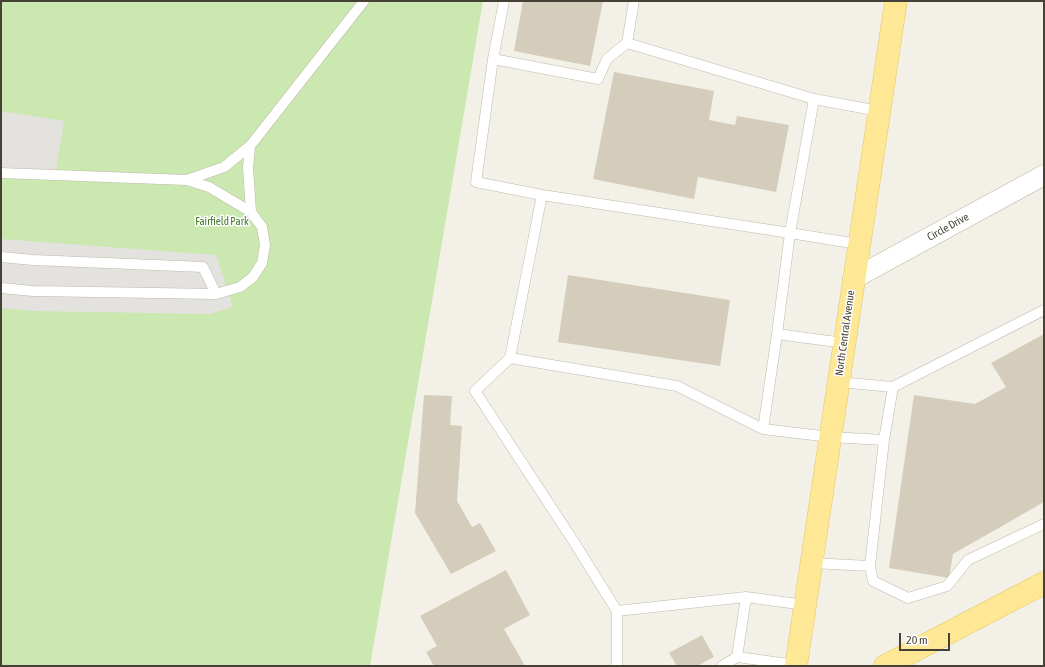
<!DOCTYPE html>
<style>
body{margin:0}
#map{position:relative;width:1045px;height:667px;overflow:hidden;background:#f3f0e7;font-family:"Asap Condensed",sans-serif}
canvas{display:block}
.frame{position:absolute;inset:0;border:2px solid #464136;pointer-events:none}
.scale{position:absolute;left:899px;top:633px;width:51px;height:18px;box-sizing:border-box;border:2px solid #464136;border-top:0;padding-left:5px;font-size:12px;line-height:14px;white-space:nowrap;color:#464136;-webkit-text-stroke:3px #fff;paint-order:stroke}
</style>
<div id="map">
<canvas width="1045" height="667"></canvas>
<div class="frame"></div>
<div class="scale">20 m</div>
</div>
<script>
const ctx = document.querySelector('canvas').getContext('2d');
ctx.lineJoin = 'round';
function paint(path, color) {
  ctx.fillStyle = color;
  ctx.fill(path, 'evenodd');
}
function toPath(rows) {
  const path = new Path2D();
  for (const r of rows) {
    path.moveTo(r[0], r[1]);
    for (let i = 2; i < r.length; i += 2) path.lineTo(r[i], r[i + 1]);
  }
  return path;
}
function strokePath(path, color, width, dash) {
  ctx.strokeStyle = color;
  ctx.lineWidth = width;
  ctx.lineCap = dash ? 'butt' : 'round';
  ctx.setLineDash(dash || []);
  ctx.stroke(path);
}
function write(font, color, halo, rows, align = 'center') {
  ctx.font = font + ' "Asap Condensed",sans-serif';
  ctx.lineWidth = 3;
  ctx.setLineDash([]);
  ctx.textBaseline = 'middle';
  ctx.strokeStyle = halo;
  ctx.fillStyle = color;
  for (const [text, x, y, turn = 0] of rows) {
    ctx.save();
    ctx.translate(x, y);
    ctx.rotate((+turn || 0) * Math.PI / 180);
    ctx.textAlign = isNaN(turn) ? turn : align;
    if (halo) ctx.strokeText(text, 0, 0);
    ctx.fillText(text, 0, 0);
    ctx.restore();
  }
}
paint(toPath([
 [1,1,483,1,370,666,1,666]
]), '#cae8af');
paint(toPath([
 [1,111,64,121,55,176,1,173],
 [1,239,216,255,233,307,210,314,32,311,1,308]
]), '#e4e2df');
paint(toPath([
 [523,1,603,1,590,66,514,51],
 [614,72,714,91,709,120,735,125,737,116,789,125,776,192,698,177,694,199,593,179],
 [568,275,730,300,720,366,558,342],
 [1044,334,1044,502,953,554,949,578,889,568,914,395,975,404,1006,387,991,363],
 [424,395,452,396,450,425,462,426,457,501,472,527,480,523,496,551,451,574,415,513],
 [506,570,530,615,504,629,525,666,434,666,426,652,437,646,420,616],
 [702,635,714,657,697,666,677,666,669,653]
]), '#d5cdbc');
const lane = toPath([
 [504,1,493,59,598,79,607,59,627,43,634,1],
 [627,43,814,99],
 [493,59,476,182,542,195],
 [1,173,187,180,224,167,250,146,364,1],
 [187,180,209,187,251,212,248,168,250,146],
 [858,244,790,233,814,99,879,111],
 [1,257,33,260,203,267,216,294,33,291,1,288],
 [216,294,240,287,253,277,262,263,265,245,262,227,251,212],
 [777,334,790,233,542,195,510,358,677,386,763,429,830,437,884,440],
 [510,358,475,391,574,542,617,611],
 [838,382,893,387,1044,310],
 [893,387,884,440,870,566,873,581,908,598,947,586,968,560,1044,524],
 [763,429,777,334,844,343],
 [812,563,870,566],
 [796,665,737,657,746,597,805,605],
 [617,666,617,611,746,597],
 [722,666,737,657]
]);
const street = toPath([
 [853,279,1044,175]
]);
const primary = toPath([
 [796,666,896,1],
 [885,666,1044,583]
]);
strokePath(lane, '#bfb9a9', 11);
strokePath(street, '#bfb9a9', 21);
strokePath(primary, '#e4c764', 23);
strokePath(lane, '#fff', 10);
strokePath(street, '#fff', 20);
strokePath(primary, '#fee895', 22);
write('11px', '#417829', '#fff', [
 ["Fairfield Park",222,222]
]);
write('11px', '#464136', '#fff', [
 ["Circle Drive",948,227,-29],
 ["North Central Avenue",845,333,-82]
]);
</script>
